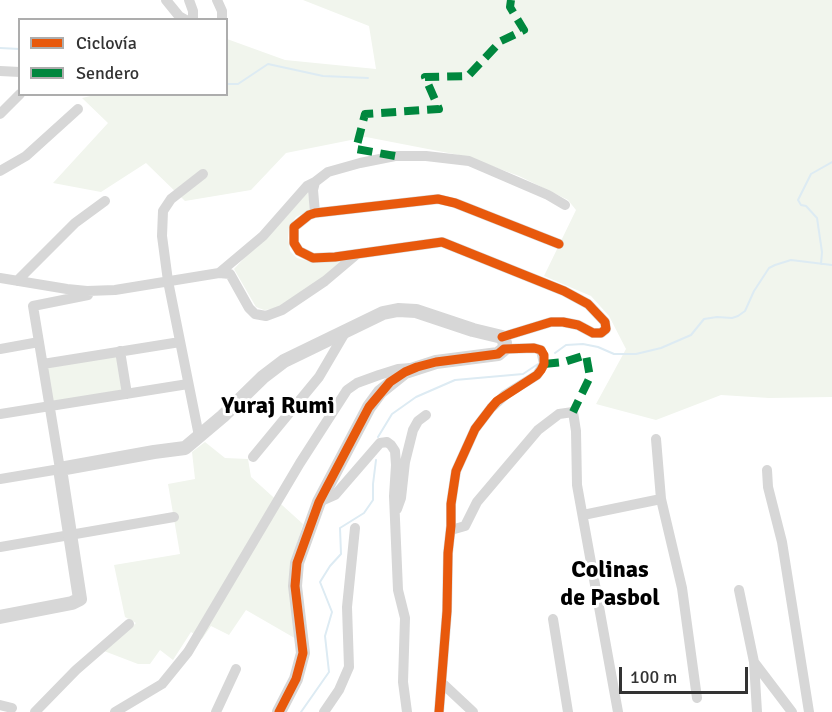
<!DOCTYPE html>
<meta charset="utf-8">
<style>
body{margin:0}
#map{position:relative;width:832px;height:712px;overflow:hidden;background:#fff;font-family:Signika,sans-serif}
canvas{display:block}
.legend{position:absolute;left:18px;top:18px;width:210px;height:78px;box-sizing:border-box;background:#fff;border:2px solid #adadad;margin:0;padding:8px 10px;list-style:none;font-size:18px;color:#333}
.legend li{display:flex;align-items:center;gap:12px;height:30px}
.legend b{width:30px;border:2px solid #adadad}
.scale{position:absolute;left:619px;top:667px;width:129px;height:27px;box-sizing:border-box;border:3px solid #333;border-top:0;padding-left:8px;font-size:18px;line-height:21px;white-space:nowrap;color:#333;-webkit-text-stroke:4px #fff;paint-order:stroke}
</style>
<div id="map">
<canvas width="832" height="712"></canvas>
<ul class="legend">
<li><b style="height:8px;background:#e8590c"></b>Ciclovía</li>
<li><b style="height:8px;background:#00873e"></b>Sendero</li>
</ul>
<div class="scale">100 m</div>
</div>
<script>
const ctx = document.querySelector('canvas').getContext('2d');
ctx.lineJoin = 'round';
function paint(path, color) {
  ctx.fillStyle = color;
  ctx.fill(path, 'evenodd');
}
function toPath(rows) {
  const path = new Path2D();
  for (const r of rows) {
    path.moveTo(r[0], r[1]);
    for (let i = 2; i < r.length; i += 2) path.lineTo(r[i], r[i + 1]);
  }
  return path;
}
function strokePath(path, color, width, dash) {
  ctx.strokeStyle = color;
  ctx.lineWidth = width;
  ctx.lineCap = dash ? 'butt' : 'round';
  ctx.setLineDash(dash || []);
  ctx.stroke(path);
}
function write(font, color, halo, rows, align = 'center') {
  ctx.font = font + ' Signika,sans-serif';
  ctx.lineWidth = 6;
  ctx.setLineDash([]);
  ctx.textBaseline = 'middle';
  ctx.strokeStyle = halo;
  ctx.fillStyle = color;
  for (const [text, x, y, turn = 0] of rows) {
    ctx.save();
    ctx.translate(x, y);
    ctx.rotate((+turn || 0) * Math.PI / 180);
    ctx.textAlign = isNaN(turn) ? turn : align;
    if (halo) ctx.strokeText(text, 0, 0);
    ctx.fillText(text, 0, 0);
    ctx.restore();
  }
}
paint(toPath([
 [303,0,832,0,832,397,769,398,721,395,656,420,596,404,626,349,609,316,591,296,544,276,576,210,568,200,519,176,464,156,366,137,286,153,251,190,185,201,146,163,101,192,53,183,108,123,82,98,99,94,226,94,227,39,285,60,376,69,369,26],
 [308,191,310,210,296,217,289,227,288,238,290,251,297,258,315,263,345,259,322,280,275,309,264,310,256,307,234,269],
 [118,356,123,391,53,403,47,368],
 [205,442,225,458,248,459,251,477,303,524,293,557,298,640,246,610,229,635,211,626,202,639,191,632,173,660,160,650,150,664,138,664,104,651,136,623,125,617,114,565,180,554,168,484,195,479,192,452]
]), '#f1f5ed');
strokePath(toPath([
 [0,48,20,49],
 [226,84,238,84,268,64,323,76,368,78],
 [821,264,822,252,817,218,806,206,801,205,798,200,811,174,832,162],
 [555,353,566,345,583,344,598,347,614,354,636,354,661,348,691,335,704,319,717,317,732,318,738,316,745,311,754,291,769,268,775,265,791,260,832,265],
 [378,437,392,414,416,397,455,380,523,374,538,364],
 [301,712,329,672,325,636,332,612,320,582,330,566,341,554,340,528,364,513,373,500,373,484,376,460]
]), '#ddebf3', 2);
strokePath(toPath([
 [166,0,179,16,186,20],
 [189,0,193,11,193,18,190,20],
 [217,0,222,11,222,20],
 [0,71,20,72],
 [0,114,20,94],
 [0,171,26,156,78,109],
 [315,213,313,190,315,182,328,172,360,163,395,156,426,156,469,161,548,195,565,205],
 [219,273,263,236,307,186,315,182],
 [0,278,67,289,87,291,115,290,219,273,230,274,249,308,255,314,266,316,282,310,325,281,357,254],
 [17,281,75,223,105,201],
 [502,337,551,322,563,322,578,325,593,333,601,333,606,329,605,322,588,304,564,291,442,242,335,257,313,258,299,251,294,243,294,227,309,215,315,213,438,199,455,203,559,244],
 [0,349,39,342],
 [120,351,127,394],
 [43,364,180,342],
 [0,414,188,384],
 [199,436,168,281,162,236,163,211,171,199,203,174],
 [656,439,661,499,682,588,697,698],
 [253,457,319,377,346,331],
 [767,470,768,487,782,542,809,712],
 [0,479,60,469,33,306,88,295],
 [319,502,335,495,380,443,387,442,391,445,395,451,396,465,394,496,398,590,405,618,403,682,407,712],
 [397,509,401,498,405,462,413,430,418,421,426,415],
 [583,515,661,499],
 [451,530,465,526,477,502,538,430,559,414,573,412,576,431,577,485,618,712],
 [0,547,174,517],
 [739,590,754,662,757,712],
 [553,619,568,712],
 [754,662,792,712],
 [442,683,473,712],
 [0,705,12,708],
 [35,712,76,670,129,624],
 [115,712,162,684,188,652,300,463,347,390,357,383,379,375,398,369,411,368],
 [216,712,236,669],
 [324,712,339,690,349,667,347,607,355,528],
 [439,712,447,611,448,553,451,526,451,504,456,471,475,429,491,408,505,395,537,375,544,364,541,350,534,348,504,349]
]), '#d7d7d7', 10);
strokePath(toPath([
 [0,617,72,603,80,599,60,469,154,452,185,448,223,416,263,377,284,361,383,313,398,310,416,311,473,330,502,337,505,343,504,349,498,354,436,362,405,372,380,392,369,407,319,502,297,563,295,586,303,653,296,679,279,712]
]), '#d7d7d7', 14);
strokePath(toPath([
 [395,156,356,149,365,114,439,109,425,77,468,76,501,41,524,30,510,7,511,0],
 [544,364,564,362,586,355,590,377,573,412]
]), '#00873e', 8, [15, 8]);
strokePath(toPath([
 [502,337,551,322,563,322,578,325,593,333,601,333,606,329,605,322,588,304,564,291,442,242,335,257,313,258,299,251,294,243,294,227,309,215,315,213,438,199,455,203,559,244],
 [279,712,296,679,303,653,295,586,297,563,319,502,369,407,390,382,405,372,417,367,436,362,498,354,504,349,534,348,541,350,544,355,544,364,541,370,537,375,497,401,491,408,475,429,456,471,451,504,451,526,448,553,447,611,439,712]
]), '#e8590c', 9);
write('bold 24px', '#000', '#fff', [
 ["Yuraj Rumi",278,407],
 ["Colinas",610,571],
 ["de Pasbol",610,599]
]);
</script>
